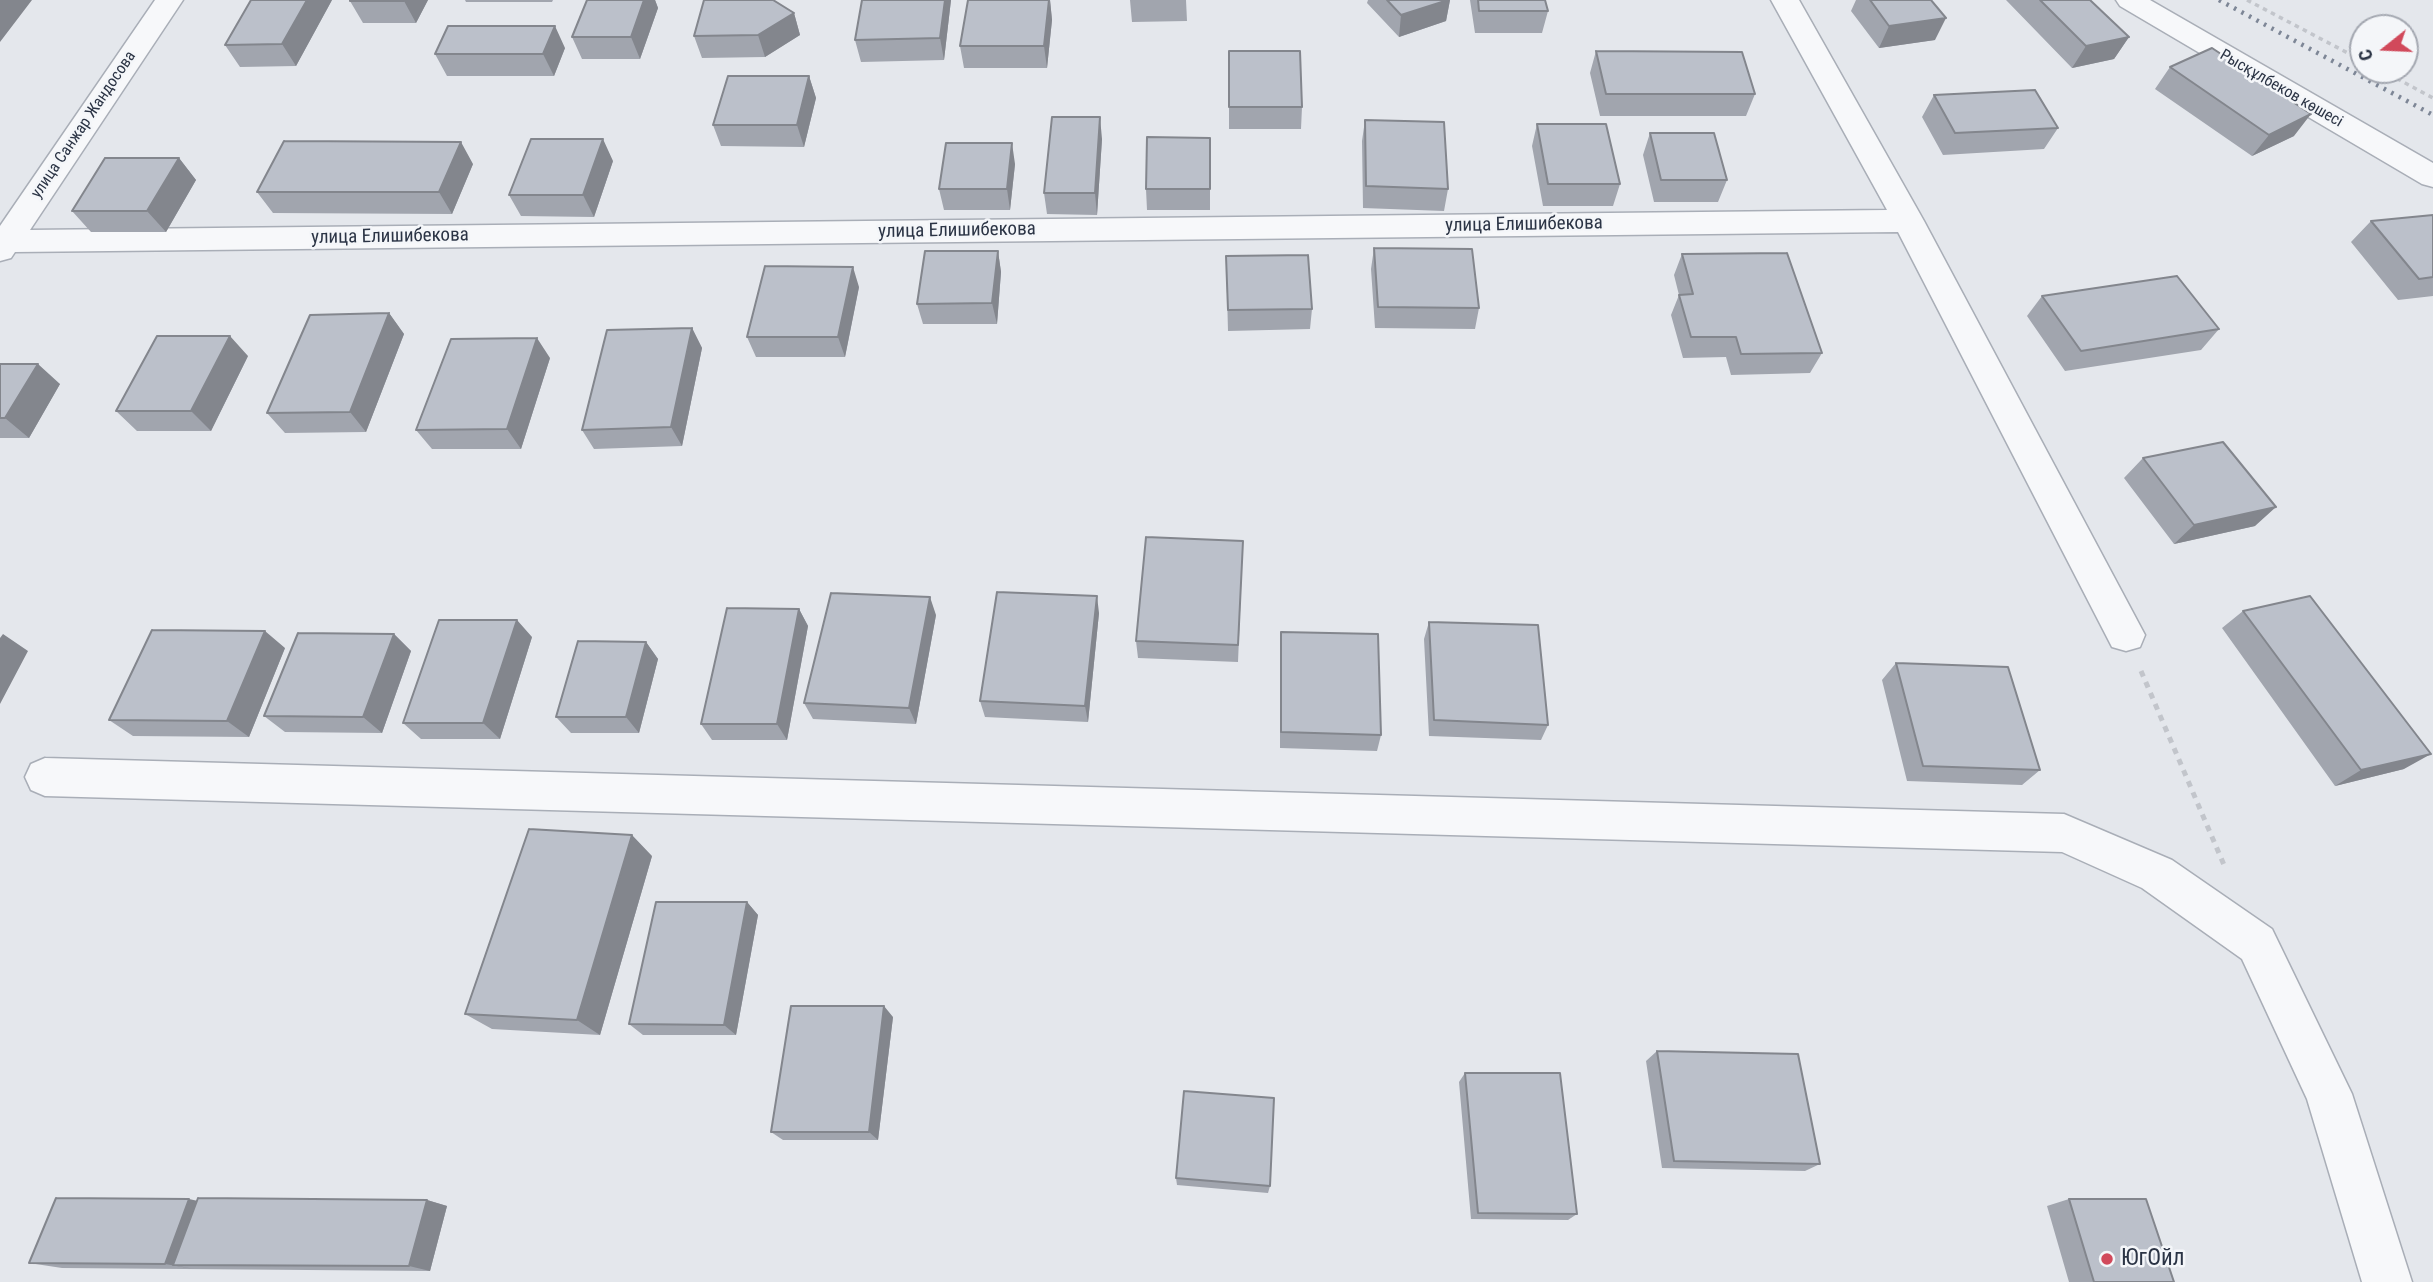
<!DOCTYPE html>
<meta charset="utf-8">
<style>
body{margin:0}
#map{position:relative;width:2433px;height:1282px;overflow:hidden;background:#e4e7ec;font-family:"Roboto Condensed",sans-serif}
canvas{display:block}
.north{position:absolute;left:2349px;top:14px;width:70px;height:70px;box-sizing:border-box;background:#f4f6f9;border:2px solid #a4a8b1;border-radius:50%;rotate:252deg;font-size:19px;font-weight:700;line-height:28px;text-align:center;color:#2b3445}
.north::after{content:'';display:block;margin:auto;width:24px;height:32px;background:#d1495b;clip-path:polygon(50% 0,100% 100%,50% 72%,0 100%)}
</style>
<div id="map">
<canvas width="2433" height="1282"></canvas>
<div class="north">С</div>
</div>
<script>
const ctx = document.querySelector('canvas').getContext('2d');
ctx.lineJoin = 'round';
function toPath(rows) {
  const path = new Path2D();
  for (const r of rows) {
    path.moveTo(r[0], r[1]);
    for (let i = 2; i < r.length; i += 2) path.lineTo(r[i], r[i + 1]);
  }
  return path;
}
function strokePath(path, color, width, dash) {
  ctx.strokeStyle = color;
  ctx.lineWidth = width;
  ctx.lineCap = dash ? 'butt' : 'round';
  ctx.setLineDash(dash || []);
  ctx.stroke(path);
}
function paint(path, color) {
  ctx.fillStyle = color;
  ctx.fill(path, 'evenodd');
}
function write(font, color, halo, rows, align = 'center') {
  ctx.font = font + ' "Roboto Condensed",sans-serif';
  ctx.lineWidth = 5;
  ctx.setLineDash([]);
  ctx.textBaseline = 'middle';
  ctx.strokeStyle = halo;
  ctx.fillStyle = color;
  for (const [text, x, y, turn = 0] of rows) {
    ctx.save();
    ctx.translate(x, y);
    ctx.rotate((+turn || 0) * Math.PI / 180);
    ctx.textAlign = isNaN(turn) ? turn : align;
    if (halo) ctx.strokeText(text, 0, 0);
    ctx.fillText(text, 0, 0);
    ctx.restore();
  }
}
const minor = toPath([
 [155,0,183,0,30,230,1887,210,1771,0,1799,0,1924,221,2145,635,2140,647,2126,651,2112,647,1898,232,15,252,11,258,0,261,0,226,155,0],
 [2116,0,2150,0,2433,163,2433,187,2422,184,2120,6,2116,0],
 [45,758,2064,814,2172,860,2272,929,2352,1094,2412,1282,2362,1282,2307,1099,2242,959,2142,888,2062,852,45,796,31,790,25,777,31,764,45,758]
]);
strokePath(minor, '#a9aeb7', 3);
strokePath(toPath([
 [2247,0,2363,61],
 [2381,70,2433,98]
]), '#c2c5cb', 3.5, [4.5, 4.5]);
strokePath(toPath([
 [2141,671,2224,865]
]), '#c2c5cb', 5, [6, 6]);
paint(minor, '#f7f8fa');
strokePath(toPath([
 [2219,0,2433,115]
]), '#7d8696', 4.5, [2.5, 6]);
paint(toPath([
 [332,0,296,66,240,67,225,45],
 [428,0,416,23,363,23,350,1],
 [465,0,553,0,552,2,466,2],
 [587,0,655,0,658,8,640,59,582,59,572,37],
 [951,0,944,60,861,62,855,40],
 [1050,0,1052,20,1047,68,964,68,960,46],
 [1130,0,1186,0,1187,21,1132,22],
 [1368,0,1450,0,1446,21,1399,37,1367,3],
 [1470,0,1545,0,1548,11,1542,33,1475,33],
 [1856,0,1931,0,1935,40,1879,48,1851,11],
 [2006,0,2090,0,2129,37,2114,59,2072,68],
 [794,13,800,35,765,57,702,58,694,36],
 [565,48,554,76,447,76,435,54],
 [1229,51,1302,107,1301,129,1229,129],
 [1596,51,1755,94,1746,116,1600,116,1590,73],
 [2170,67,2294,136,2252,156,2155,89],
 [809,76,816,98,804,147,721,146,713,125],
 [1934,95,2058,128,2044,149,1943,155,1922,117],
 [1365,120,1448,189,1444,211,1363,208,1362,141],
 [1537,124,1620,184,1613,206,1543,206,1532,146],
 [1650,133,1727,180,1718,202,1654,202,1643,155],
 [1210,138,1210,210,1147,210,1146,189],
 [1102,139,1097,215,1047,214,1044,193],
 [179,158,196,180,166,232,91,232,72,211],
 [613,161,594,217,521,216,509,195],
 [473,164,452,214,273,213,257,192],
 [1015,164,1010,210,944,210,939,189],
 [2433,215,2433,296,2398,300,2351,242,2371,221],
 [1374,248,1479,308,1475,329,1375,328,1371,269],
 [998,251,1001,272,997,324,923,324,917,304],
 [1682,254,1822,353,1810,373,1731,375,1726,357,1683,358,1671,315,1679,295,1674,275],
 [1226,256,1312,309,1310,329,1228,331],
 [859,287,845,357,756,357,747,337],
 [2042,296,2219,329,2201,350,2065,371,2027,316],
 [389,313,404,334,366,432,285,433,267,413],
 [692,328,702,348,682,446,594,449,582,430],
 [248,356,211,431,137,431,116,411],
 [550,358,521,449,432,449,416,430],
 [0,364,60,384,29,438,0,438],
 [2143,458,2255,526,2174,544,2124,478],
 [1243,541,1238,662,1138,658,1136,641],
 [799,609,808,626,787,740,712,740,701,724],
 [2243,611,2404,769,2335,786,2222,628],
 [1099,613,1088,722,985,717,980,701],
 [936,615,916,724,813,719,804,703],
 [1429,622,1548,725,1541,740,1429,736,1424,639],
 [1281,632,1381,735,1377,751,1280,748,1280,649],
 [394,634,411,651,382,733,285,732,264,716],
 [532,637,500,739,421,739,403,723],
 [646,642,658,659,639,733,571,733,556,717],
 [285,648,249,737,133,736,109,720],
 [1896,663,2040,770,2022,785,1907,781,1882,680],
 [652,856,600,1035,492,1029,465,1014],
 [747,902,758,915,736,1035,643,1035,629,1024],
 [893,1017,878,1140,783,1140,771,1132],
 [1657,1051,1820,1164,1805,1171,1662,1168,1646,1061],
 [1465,1073,1577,1214,1568,1220,1471,1219,1459,1082],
 [1176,1178,1270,1186,1268,1193,1177,1185],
 [2069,1199,2174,1282,2069,1282,2047,1206],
 [427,1200,447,1206,430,1271,62,1268,29,1263,197,1201]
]), '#a1a5ae');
paint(toPath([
 [0,0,32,0,0,42],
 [307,0,332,0,296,66,282,44],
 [404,0,428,0,416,23,404,1],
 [644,0,655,0,658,8,640,59,631,37],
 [945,0,951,0,944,60,940,38],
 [1050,0,1052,20,1047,68,1044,46],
 [1448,0,1450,0,1446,21,1399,37,1401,15],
 [794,13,800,35,765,57,758,35],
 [1946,18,1935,40,1879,48,1889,26],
 [555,26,565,48,554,76,543,54],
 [2129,37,2114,59,2072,68,2086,46],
 [809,76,816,98,804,147,797,125],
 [2311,114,2294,136,2252,156,2269,135],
 [1100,117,1102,139,1097,215,1095,193],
 [603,139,613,161,594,217,583,195],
 [461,142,473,164,452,214,439,192],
 [1012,143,1015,164,1010,210,1007,189],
 [179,158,196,180,166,232,147,211],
 [998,251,1001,272,997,324,992,303],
 [853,267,859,287,845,357,838,337],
 [389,313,404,334,366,432,350,412],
 [692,328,702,348,682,446,671,427],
 [230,336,248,356,211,431,191,411],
 [537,338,550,358,521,449,507,429],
 [38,364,60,384,29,438,5,418],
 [2276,507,2255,526,2174,544,2194,525],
 [1097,596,1099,613,1088,722,1085,706],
 [930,597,936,615,916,724,909,708],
 [799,609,808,626,787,740,777,724],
 [517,620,532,637,500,739,483,723],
 [265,631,285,648,249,737,227,721],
 [3,634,28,651,0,704,0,638],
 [394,634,411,651,382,733,363,717],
 [646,642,658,659,639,733,626,717],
 [2431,754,2404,769,2335,786,2361,770],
 [632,835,652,856,600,1035,577,1020],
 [747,902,758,915,736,1035,724,1025],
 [884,1006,893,1017,878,1140,869,1132],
 [189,1199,216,1205,173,1265,194,1269,165,1264],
 [427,1200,447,1206,430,1271,409,1266]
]), '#83868d');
const building = toPath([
 [251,0,307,0,282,44,225,45,251,0],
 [350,0,404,0,404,1,350,1,350,0],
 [587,0,644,0,631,37,572,37,587,0],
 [704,0,773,0,794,13,758,35,694,36,704,0],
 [862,0,945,0,940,38,855,40,862,0],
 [968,0,1049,0,1044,46,960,46,968,0],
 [1387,0,1448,0,1401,15,1387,0],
 [1478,0,1545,0,1548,11,1479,11,1478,0],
 [1870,0,1931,0,1946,18,1889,26,1870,0],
 [2040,0,2090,0,2129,37,2086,46,2040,0],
 [448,26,555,26,543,54,435,54,448,26],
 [2212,48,2311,114,2269,135,2170,67,2212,48],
 [1229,51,1300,51,1302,107,1229,107,1229,51],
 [1596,51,1742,52,1755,94,1606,94,1596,51],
 [728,76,809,76,797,125,713,125,728,76],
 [2035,90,2058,128,1955,133,1934,95,2035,90],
 [1052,117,1100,117,1095,193,1044,193,1052,117],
 [1365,120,1444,122,1448,189,1366,186,1365,120],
 [1537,124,1606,124,1620,184,1548,184,1537,124],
 [1650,133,1714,133,1727,180,1661,180,1650,133],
 [1147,137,1210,138,1210,189,1146,189,1147,137],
 [531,139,603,139,583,195,509,195,531,139],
 [284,141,461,142,439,192,257,192,284,141],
 [946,143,1012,143,1007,189,939,189,946,143],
 [105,158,179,158,147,211,72,211,105,158],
 [2433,215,2433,277,2419,279,2371,221,2433,215],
 [1374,248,1472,249,1479,308,1378,307,1374,248],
 [925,251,998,251,992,303,917,304,925,251],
 [1787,253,1822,353,1741,354,1736,337,1691,337,1679,295,1693,294,1682,254,1787,253],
 [1308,255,1312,309,1228,310,1226,256,1308,255],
 [765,266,853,267,838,337,747,337,765,266],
 [2177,276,2219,329,2081,351,2042,296,2177,276],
 [389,313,350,412,267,413,310,315,389,313],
 [692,328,671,427,582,430,607,330,692,328],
 [157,336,230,336,191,411,116,411,157,336],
 [537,338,507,429,416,430,451,339,537,338],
 [0,364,38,364,5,418,0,418,0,364],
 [2223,442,2276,507,2194,525,2143,458,2223,442],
 [1146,537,1243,541,1238,645,1136,641,1146,537],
 [997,592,1097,596,1085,706,980,701,997,592],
 [831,593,930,597,909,708,804,703,831,593],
 [2310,596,2431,754,2361,770,2243,611,2310,596],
 [727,608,799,609,777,724,701,724,727,608],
 [439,620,517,620,483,723,403,723,439,620],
 [1429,622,1538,625,1548,725,1434,720,1429,622],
 [152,630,265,631,227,721,109,720,152,630],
 [1281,632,1378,634,1381,735,1281,732,1281,632],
 [298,633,394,634,363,717,264,716,298,633],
 [578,641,646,642,626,717,556,717,578,641],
 [1896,663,2008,667,2040,770,1923,766,1896,663],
 [529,829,632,835,577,1020,465,1014,529,829],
 [656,902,747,902,724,1025,629,1024,656,902],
 [791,1006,884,1006,869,1132,771,1132,791,1006],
 [1657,1051,1798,1054,1820,1164,1674,1161,1657,1051],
 [1465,1073,1560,1073,1577,1214,1478,1213,1465,1073],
 [1184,1091,1274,1098,1270,1186,1176,1178,1184,1091],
 [56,1198,189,1199,165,1264,29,1263,56,1198],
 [198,1198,427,1200,409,1266,173,1265,198,1198],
 [2069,1199,2146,1199,2174,1282,2094,1282,2069,1199]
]);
paint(building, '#bbc0ca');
strokePath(building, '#83868d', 2);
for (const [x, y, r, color] of [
 [2107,1259,7,"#d1495b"]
]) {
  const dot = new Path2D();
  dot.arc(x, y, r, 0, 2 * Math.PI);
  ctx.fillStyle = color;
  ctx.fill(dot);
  strokePath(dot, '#f4f6f9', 2.5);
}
write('16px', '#2b3445', '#f4f6f9', [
 ["Рысқұлбеков көшесі",2281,89,30],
 ["улица Санжар Жандосова",84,125,-56]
]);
write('19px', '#2b3445', '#f4f6f9', [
 ["улица Елишибекова",1524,225,-1],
 ["улица Елишибекова",957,231,-1],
 ["улица Елишибекова",390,237,-1]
]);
write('23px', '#2b3445', '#f4f6f9', [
 ["ЮгОйл",2121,1259]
], 'left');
</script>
